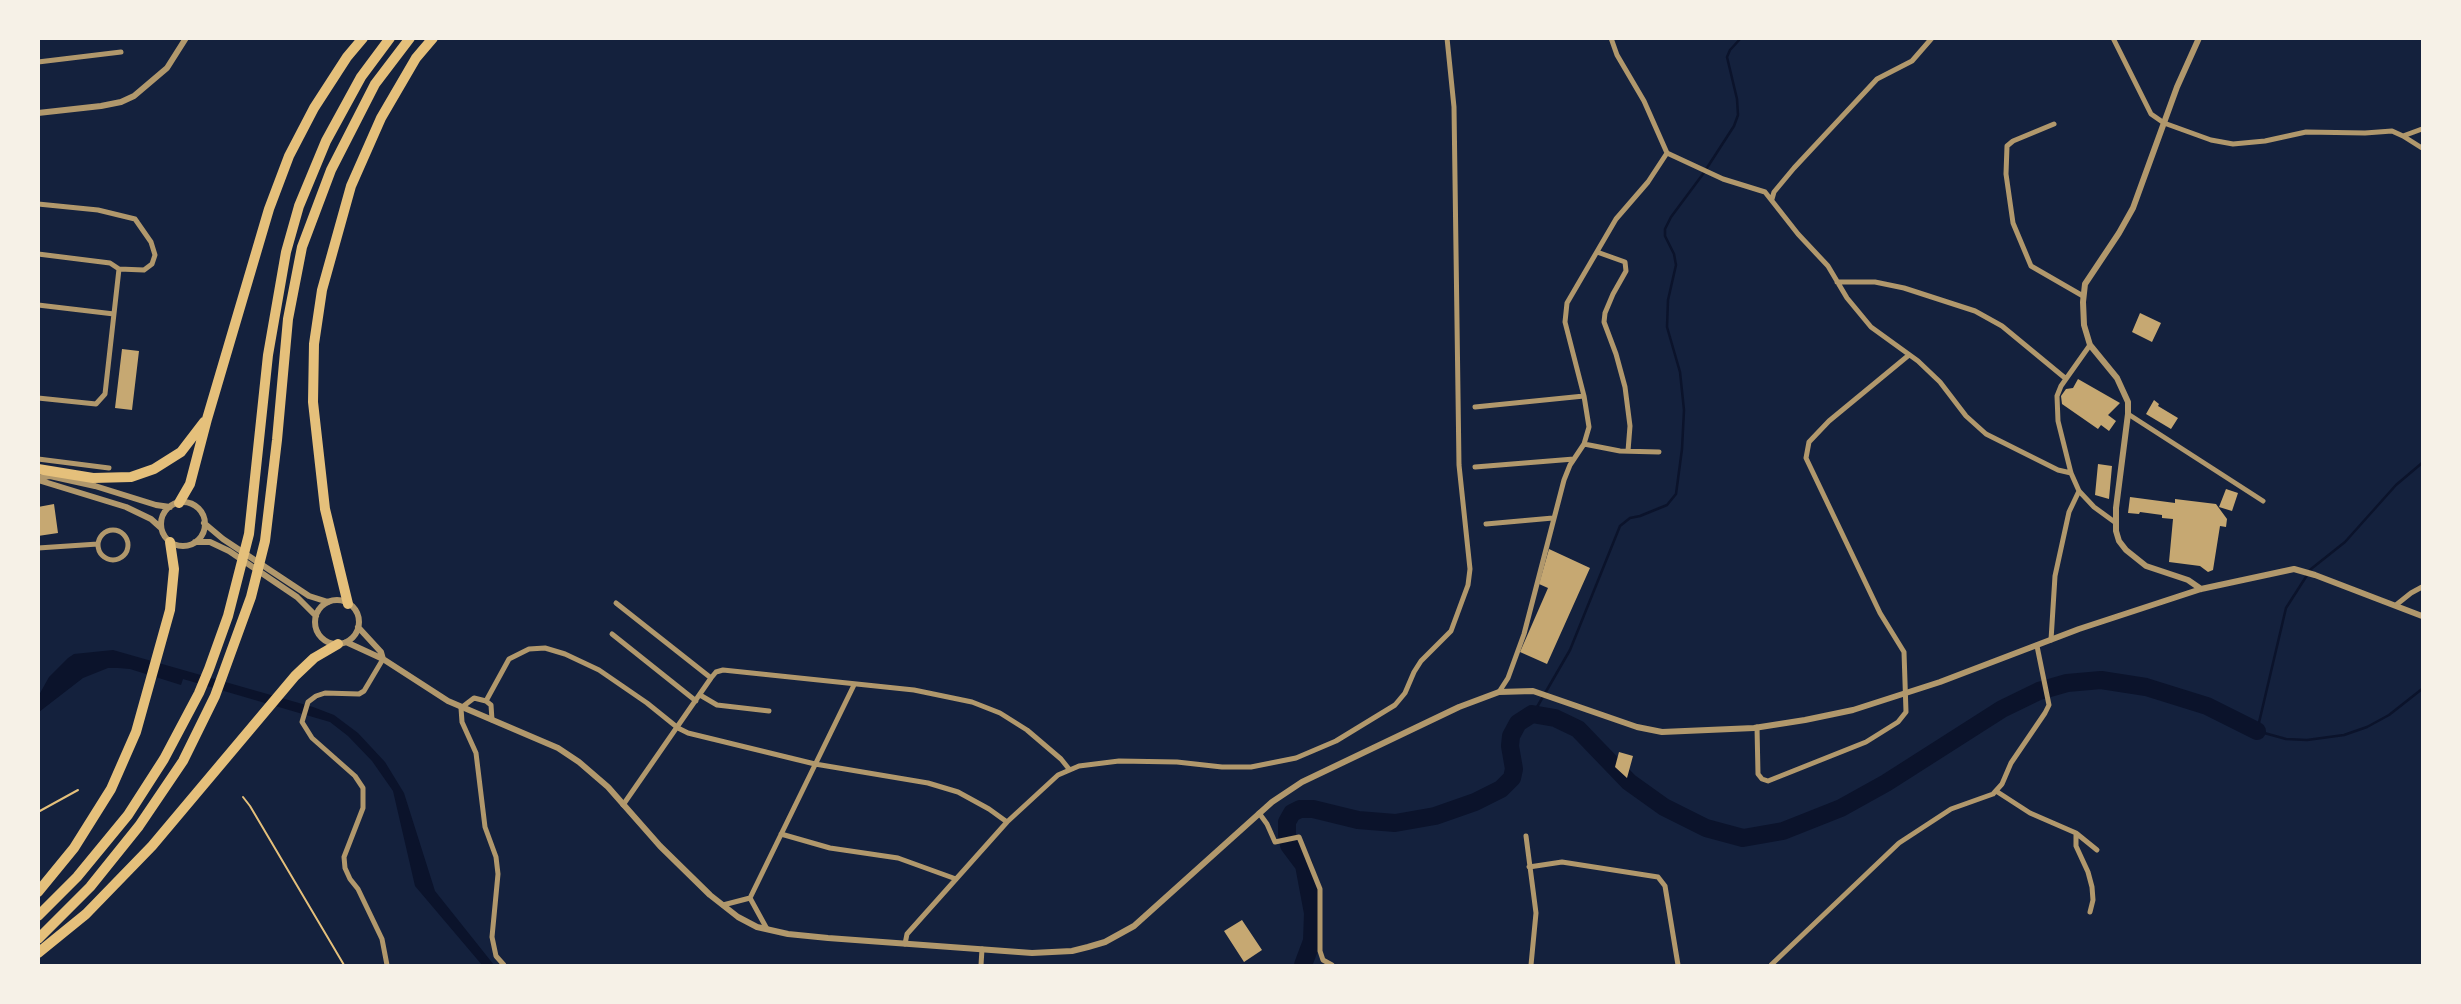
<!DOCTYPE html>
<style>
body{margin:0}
#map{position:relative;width:2461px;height:1004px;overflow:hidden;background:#14213d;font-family:"Open Sans",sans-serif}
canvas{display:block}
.frame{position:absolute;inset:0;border:40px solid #f6f1e7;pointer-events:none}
</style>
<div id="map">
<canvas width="2461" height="1004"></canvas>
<div class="frame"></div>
</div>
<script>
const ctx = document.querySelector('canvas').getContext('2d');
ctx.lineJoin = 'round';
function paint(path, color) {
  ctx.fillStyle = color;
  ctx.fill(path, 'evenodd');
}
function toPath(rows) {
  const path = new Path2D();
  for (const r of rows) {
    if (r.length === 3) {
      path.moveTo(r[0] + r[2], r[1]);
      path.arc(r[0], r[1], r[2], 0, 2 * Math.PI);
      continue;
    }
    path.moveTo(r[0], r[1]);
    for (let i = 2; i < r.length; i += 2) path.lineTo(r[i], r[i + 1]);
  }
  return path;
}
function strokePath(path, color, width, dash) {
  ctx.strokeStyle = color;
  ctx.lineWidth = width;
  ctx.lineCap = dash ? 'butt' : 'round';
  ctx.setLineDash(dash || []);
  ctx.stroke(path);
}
paint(toPath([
 [113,650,313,707,334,715,358,733,385,762,404,793,435,891,494,965,482,965,415,886,393,791,372,761,348,736,330,722,183,679,181,685,130,669,118,668,108,668,83,678,39,712,39,695,49,677,68,658,74,654]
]), '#0b132b');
strokePath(toPath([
 [2422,463,2396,485,2345,542,2311,569,2286,608,2257,731,2286,739,2307,740,2344,735,2367,727,2389,715,2422,689],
 [1533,714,1570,650,1620,526,1630,518,1640,516,1667,505,1676,494,1682,449,1684,410,1680,372,1667,327,1668,300,1676,265,1674,254,1665,236,1665,229,1671,217,1703,174,1734,126,1738,115,1737,99,1727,57,1730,50,1741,38]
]), '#0b132b', 2.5);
strokePath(toPath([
 [1303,965,1312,941,1313,913,1304,865,1289,845,1287,835,1287,822,1292,813,1300,809,1313,809,1358,820,1395,823,1435,816,1475,802,1501,789,1512,778,1514,769,1510,746,1511,736,1518,723,1532,714,1555,718,1578,729,1629,782,1664,807,1706,828,1743,838,1783,831,1841,808,1886,783,2002,709,2039,691,2067,683,2101,680,2146,687,2207,706,2257,731]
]), '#0b132b', 18);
paint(toPath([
 [2140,313,2161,323,2152,342,2132,332],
 [122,349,139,351,132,410,115,408],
 [2078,379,2120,403,2108,415,2116,421,2109,431,2101,425,2098,429,2062,404,2061,396,2066,389,2073,388],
 [2154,400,2159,404,2158,406,2178,418,2171,429,2146,414],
 [2098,464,2112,466,2109,499,2095,495],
 [2226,489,2238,493,2232,511,2219,507],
 [2130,497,2175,503,2175,499,2216,504,2227,519,2226,527,2220,526,2213,570,2208,572,2200,566,2169,562,2173,519,2162,518,2162,515,2140,512,2139,514,2128,513],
 [54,504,58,533,38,536,38,507],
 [1549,549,1590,568,1547,664,1520,652,1548,588,1539,584],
 [1619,752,1633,756,1627,778,1615,767],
 [1242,920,1262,950,1244,962,1224,931]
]), '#c6a872');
strokePath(toPath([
 [243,797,250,806,344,965],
 [38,812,78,790]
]), '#e5c07b', 2);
strokePath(toPath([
 [1611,38,1617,55,1644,101,1667,153,1723,179,1765,192,1798,234,1828,266,1847,298,1871,327,1918,361,1940,382,1966,416,1986,434,2058,470,2071,473],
 [2113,38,2151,114,2164,123,2211,140,2233,144,2265,141,2306,132,2365,133,2392,131,2403,136,2422,129],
 [38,62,121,52],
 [2054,124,2013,141,2007,146,2006,174,2013,223,2031,266,2083,296],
 [2403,136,2422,148],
 [1772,199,1774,192,1794,168,1877,79,1912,61,1932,38],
 [38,204,98,210,135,219,151,242,155,255,152,264,144,270,119,269],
 [1597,252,1625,262,1626,271,1613,294,1605,313,1604,322,1616,354,1625,387,1630,426,1628,451],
 [38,254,110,263,119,269,105,394,96,404,38,398],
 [1837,282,1875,282,1904,288,1975,311,2002,326,2065,378],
 [38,305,114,314],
 [2090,345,2061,386,2057,396,2058,421,2071,473,2079,491,2094,507,2116,523],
 [1475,407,1584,396],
 [2128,414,2263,501],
 [1584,444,1620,451,1659,452],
 [38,459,109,468],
 [1475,467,1574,459],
 [1486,524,1553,518],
 [113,545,15],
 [38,548,98,544],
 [616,603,711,678],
 [2396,605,2411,593,2422,587],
 [612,634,696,701],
 [2051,640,2055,576,2069,512,2079,491],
 [383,659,364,691,359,694,325,693,316,696,308,702,302,722,312,738,355,776,363,788,363,808,344,857,345,868,350,879,358,889,382,939,387,965],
 [1499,692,1508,678,1524,634,1564,480,1570,465,1584,444,1589,427,1584,396,1565,322,1567,303,1616,219,1648,182,1667,153],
 [700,695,717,705,769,711],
 [486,701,509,659,529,649,545,648,565,654,599,670,647,703,678,728,688,733,815,764,928,783,958,792,989,809,1007,822],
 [492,720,491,705,486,701,474,698,461,708,462,722,476,753,485,827,496,857,498,874,492,937,496,956,504,965],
 [1757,727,1758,774,1762,779,1768,781,1866,742,1898,722,1906,712,1904,652,1880,613,1806,458,1809,442,1829,421,1909,355],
 [1996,791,2030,813,2076,833,2097,850],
 [623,805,711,678,716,672,723,670,914,690,972,702,1000,713,1027,730,1061,759,1069,769],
 [1259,813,1267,824,1275,842,1299,837,1320,889,1320,951,1323,960,1332,965],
 [2076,833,2076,846,2088,872,2092,887,2093,900,2090,912],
 [781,834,830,848,898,858,956,879],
 [1526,836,1536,913,1531,965],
 [1529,867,1562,862,1658,877,1665,886,1678,965],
 [750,898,854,685],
 [750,898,767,929],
 [723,905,750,898],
 [905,944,907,934,1007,822,1058,775,1079,766,1119,761,1177,762,1222,767,1251,767,1296,758,1336,741,1395,705,1405,693,1414,672,1421,661,1451,631,1468,585,1470,569,1459,465,1454,107,1447,38],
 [981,965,982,949],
 [1771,965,1899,843,1951,809,1993,794,2002,784,2011,763,2045,713,2049,705,2037,646]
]), '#b1986c', 5);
strokePath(toPath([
 [2199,38,2177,87,2133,208,2119,233,2085,284,2083,302,2084,325,2090,345,2117,378,2128,402,2128,414,2116,508,2116,531,2119,541,2126,550,2146,566,2188,580,2201,589],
 [38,113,101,106,121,102,134,96,167,68,186,38],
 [38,478,50,476,95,486,156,505,170,507],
 [38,480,126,507,151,519,161,528],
 [183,524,22],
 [204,523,223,539,309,596,328,602],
 [195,542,210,542,229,551,297,597,316,616],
 [337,622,22],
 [358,627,381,652,383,659],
 [346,642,383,659,448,701,558,748,579,762,608,787,660,846,710,895,738,917,757,927,788,934,828,938,1032,953,1072,951,1088,947,1105,942,1134,926,1272,802,1302,782,1459,707,1499,692,1533,691,1637,727,1662,732,1754,728,1805,720,1853,710,1940,682,2079,629,2201,589,2294,569,2315,575,2422,616]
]), '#b1986c', 6);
strokePath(toPath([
 [38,469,93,478,131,477,154,469,181,452,204,422],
 [179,503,190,484,207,419,269,209,289,156,314,108,347,57,363,38],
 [348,604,325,509,313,402,314,344,322,290,351,186,381,118,416,58,433,38],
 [38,892,74,848,111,789,136,732,170,610,174,569,170,542],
 [38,916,77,877,128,815,164,759,199,693,209,669,228,616,249,534,268,355,286,252,299,206,326,141,361,77,390,38],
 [38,939,90,887,139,826,183,761,215,696,251,597,265,541,277,440,288,319,302,247,331,170,375,84,410,38],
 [38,953,86,914,152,846,295,676,314,658,338,644]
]), '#e5c07b', 10);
</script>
